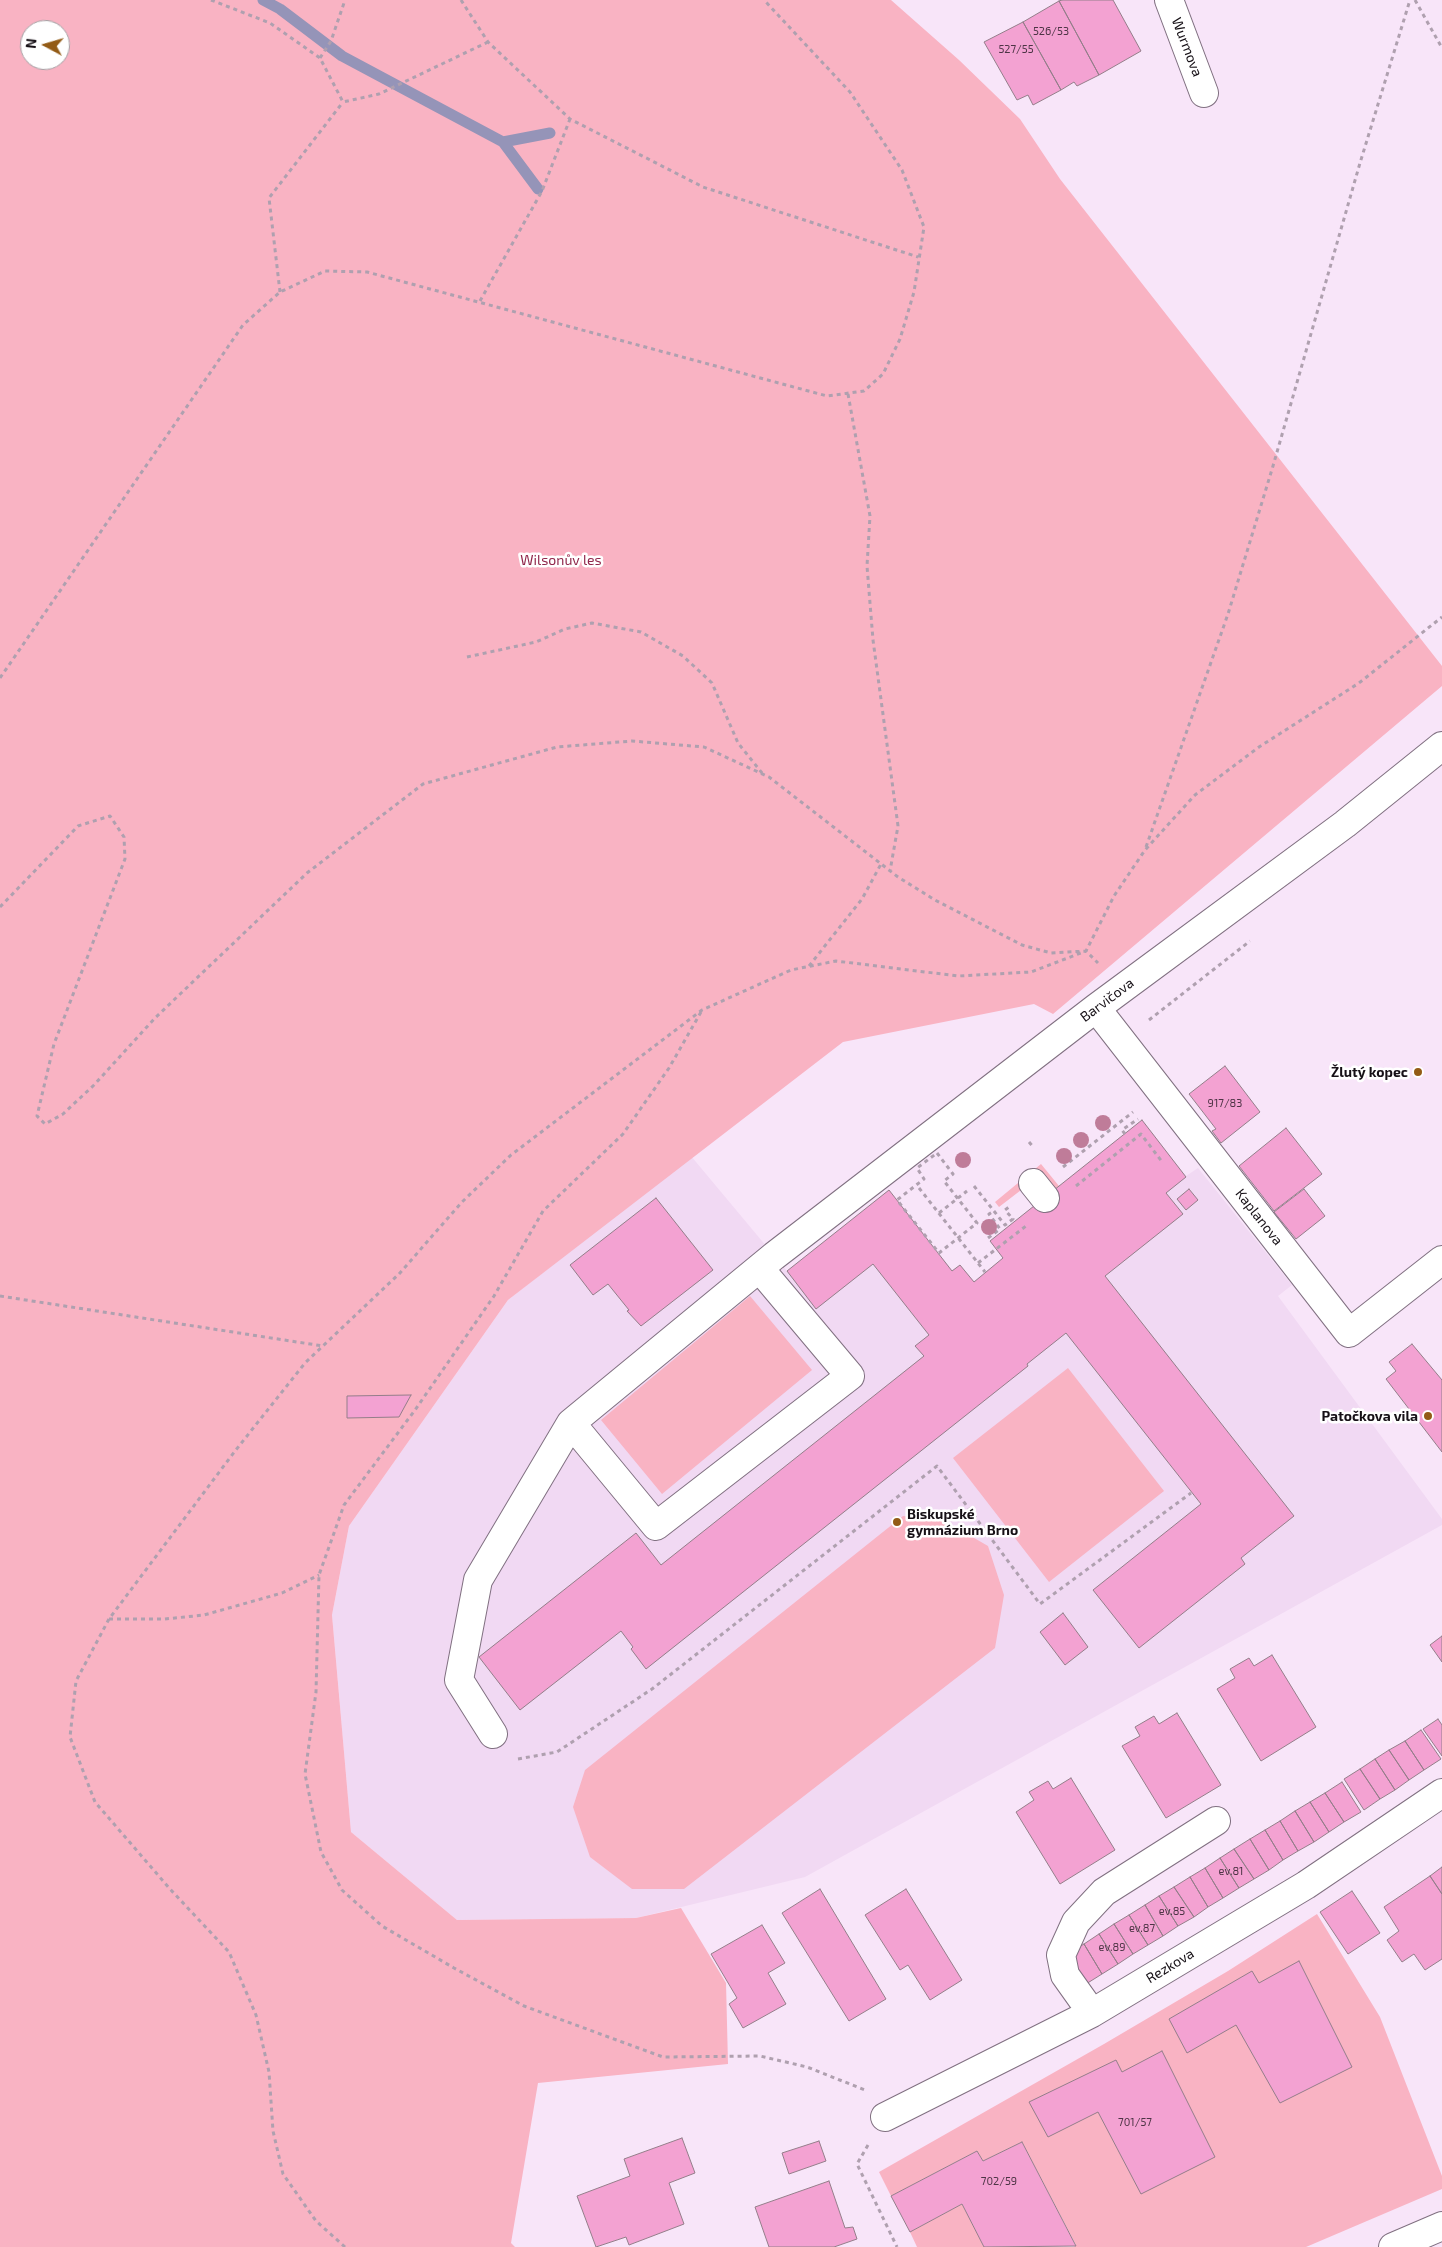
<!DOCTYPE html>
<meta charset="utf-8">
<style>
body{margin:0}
#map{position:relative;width:1442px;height:2247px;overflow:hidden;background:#f8e5f9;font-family:"Exo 2",sans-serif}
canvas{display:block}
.north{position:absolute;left:20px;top:20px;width:50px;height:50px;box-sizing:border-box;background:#fff;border:1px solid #a29fa2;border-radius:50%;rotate:276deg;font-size:14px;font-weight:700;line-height:20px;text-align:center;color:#161016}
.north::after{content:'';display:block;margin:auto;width:18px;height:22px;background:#935b16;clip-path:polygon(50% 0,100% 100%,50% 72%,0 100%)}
</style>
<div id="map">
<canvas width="1442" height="2247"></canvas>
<div class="north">N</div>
</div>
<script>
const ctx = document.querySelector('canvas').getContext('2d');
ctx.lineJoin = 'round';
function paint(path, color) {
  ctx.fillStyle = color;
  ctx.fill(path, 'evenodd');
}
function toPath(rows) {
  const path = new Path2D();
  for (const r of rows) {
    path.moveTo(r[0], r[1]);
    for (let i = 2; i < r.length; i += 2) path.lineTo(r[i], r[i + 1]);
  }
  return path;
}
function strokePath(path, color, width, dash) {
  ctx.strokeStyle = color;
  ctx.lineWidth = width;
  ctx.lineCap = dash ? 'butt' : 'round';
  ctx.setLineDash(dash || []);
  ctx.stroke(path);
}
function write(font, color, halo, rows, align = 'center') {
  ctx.font = font + ' "Exo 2",sans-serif';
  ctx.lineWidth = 5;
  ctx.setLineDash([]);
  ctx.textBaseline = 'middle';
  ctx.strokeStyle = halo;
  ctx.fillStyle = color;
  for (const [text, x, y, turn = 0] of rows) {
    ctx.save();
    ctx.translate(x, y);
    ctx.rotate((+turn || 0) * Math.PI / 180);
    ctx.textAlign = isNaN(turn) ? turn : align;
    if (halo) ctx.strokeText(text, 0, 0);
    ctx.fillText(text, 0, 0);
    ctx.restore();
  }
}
paint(toPath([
 [1142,1120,1186,1176,1198,1168,1292,1285,1278,1296,1442,1519,1442,1525,805,1877,636,1918,457,1920,351,1832,332,1615,349,1526,508,1300,691,1156,787,1271,889,1190,952,1270,960,1265,974,1281,1003,1258,990,1241]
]), '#f1d9f3');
paint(toPath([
 [0,0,891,0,959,60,1020,119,1060,179,1442,666,1442,686,1053,1014,1034,1004,843,1042,508,1300,349,1526,332,1615,351,1832,457,1920,636,1918,681,1908,726,1983,728,2064,538,2083,511,2243,515,2247,0,2247],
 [30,30,60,30,60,60,30,60],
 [1041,1164,1059,1186,1052,1192,1025,1187,999,1207,995,1202],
 [750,1296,812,1370,662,1494,601,1420],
 [1068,1368,1164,1491,1049,1582,953,1458],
 [903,1516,943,1520,988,1546,1004,1595,995,1648,684,1889,632,1889,590,1857,573,1807,585,1770],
 [1317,1914,1380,2017,1442,2176,1442,2189,1306,2247,1074,2247,1076,2245,1022,2142,983,2161,977,2151,891,2196,879,2172,1104,2044,1228,1971],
 [962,2204,984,2247,917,2247,910,2232]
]), '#f9b3c3');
strokePath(toPath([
 [263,0,280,9,342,56,503,142,550,133],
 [503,142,538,189]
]), '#9594b8', 11);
const building = toPath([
 [1062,0,1113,0,1141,51,1099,75,1059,1,1062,0],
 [1059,1,1099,75,1077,86,1074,82,1061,90,1023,22,1059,1],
 [1023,22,1061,90,1033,105,1028,95,1017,100,984,42,1023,22],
 [1225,1066,1260,1112,1221,1143,1212,1131,1216,1129,1189,1094,1225,1066],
 [1142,1120,1186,1177,1166,1193,1183,1214,1105,1276,1294,1516,1241,1558,1245,1564,1139,1648,1093,1590,1201,1504,1066,1333,1027,1364,1028,1366,646,1669,631,1649,633,1647,621,1631,520,1710,479,1657,636,1533,661,1565,924,1356,915,1346,929,1335,873,1264,816,1309,787,1271,889,1190,952,1271,960,1265,974,1282,1003,1258,990,1241,1142,1120],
 [1286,1128,1322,1174,1274,1211,1239,1166,1286,1128],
 [1189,1189,1198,1200,1186,1210,1177,1199,1189,1189],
 [1304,1189,1325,1216,1296,1239,1274,1212,1304,1189],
 [656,1198,713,1270,641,1326,627,1311,629,1310,608,1284,593,1295,570,1265,656,1198],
 [1412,1344,1442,1380,1442,1452,1386,1379,1396,1371,1389,1362,1412,1344],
 [411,1395,399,1417,347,1418,347,1396,411,1395],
 [1063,1613,1088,1647,1065,1665,1040,1632,1063,1613],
 [1442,1636,1442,1662,1430,1645,1442,1636],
 [1272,1655,1316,1727,1261,1761,1217,1689,1235,1678,1230,1669,1249,1658,1254,1666,1272,1655],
 [1177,1713,1221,1785,1166,1818,1122,1746,1140,1736,1135,1727,1154,1716,1159,1724,1177,1713],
 [1438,1719,1442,1725,1442,1756,1423,1729,1438,1719],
 [1421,1730,1441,1759,1424,1770,1405,1741,1421,1730],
 [1405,1741,1424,1770,1409,1780,1389,1750,1405,1741],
 [1389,1750,1409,1780,1395,1790,1375,1759,1389,1750],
 [1375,1759,1395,1790,1380,1799,1360,1769,1375,1759],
 [1360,1769,1380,1799,1364,1810,1344,1779,1360,1769],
 [1071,1778,1115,1850,1060,1884,1016,1812,1034,1800,1029,1792,1048,1781,1053,1789,1071,1778],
 [1342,1782,1361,1812,1344,1822,1325,1793,1342,1782],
 [1325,1793,1344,1822,1329,1832,1310,1802,1325,1793],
 [1310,1802,1329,1832,1314,1842,1295,1811,1310,1802],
 [1295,1811,1314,1842,1298,1851,1280,1821,1295,1811],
 [1280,1821,1298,1851,1283,1860,1265,1830,1280,1821],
 [1265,1830,1283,1860,1269,1870,1250,1839,1265,1830],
 [1250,1839,1269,1870,1254,1879,1234,1849,1250,1839],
 [1234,1849,1254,1879,1239,1888,1220,1858,1234,1849],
 [1220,1858,1239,1888,1223,1898,1205,1868,1220,1858],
 [1442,1867,1442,1894,1430,1876,1442,1867],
 [1205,1868,1223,1898,1208,1907,1190,1877,1205,1868],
 [1430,1876,1442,1894,1442,1959,1425,1970,1414,1954,1402,1962,1387,1940,1399,1931,1384,1907,1430,1876],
 [1190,1877,1208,1907,1194,1917,1174,1887,1190,1877],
 [1174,1887,1194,1917,1178,1926,1159,1896,1174,1887],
 [820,1889,886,1999,849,2021,782,1913,820,1889],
 [906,1889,962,1980,930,2000,908,1965,900,1970,865,1915,906,1889],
 [1352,1891,1380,1933,1348,1954,1320,1912,1352,1891],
 [1159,1896,1178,1926,1163,1936,1145,1905,1159,1896],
 [1145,1905,1163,1936,1148,1945,1129,1915,1145,1905],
 [1129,1915,1148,1945,1133,1954,1114,1924,1129,1915],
 [1114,1924,1133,1954,1118,1964,1099,1934,1114,1924],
 [762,1925,785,1963,768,1973,786,2004,743,2028,729,2004,737,1998,711,1954,762,1925],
 [1099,1934,1118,1964,1102,1974,1084,1944,1099,1934],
 [1084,1944,1102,1974,1086,1984,1067,1954,1084,1944],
 [1299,1961,1352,2067,1280,2103,1236,2025,1187,2053,1169,2019,1252,1971,1259,1983,1299,1961],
 [1162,2051,1215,2157,1141,2194,1098,2112,1048,2137,1029,2102,1116,2060,1122,2072,1162,2051],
 [682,2138,695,2173,669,2183,684,2224,629,2245,626,2237,596,2247,577,2196,630,2176,624,2159,682,2138],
 [819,2141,826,2161,789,2174,782,2153,819,2141],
 [1022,2142,1076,2246,984,2247,962,2204,910,2232,891,2196,977,2151,983,2161,1022,2142],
 [829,2181,845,2228,853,2227,857,2239,834,2247,769,2247,755,2207,829,2181]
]);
paint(building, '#f3a2d2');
strokePath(building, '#947e8a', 1);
const minor = toPath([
 [1169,0,1204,93],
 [1096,1008,1349,1333,1442,1260],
 [1033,1183,1045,1198],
 [571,1423,656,1526,850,1376,760,1269],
 [493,1734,459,1680,478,1580,571,1423,774,1256,1096,1008,1345,824,1442,746],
 [1092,2013,1065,1975,1061,1955,1076,1922,1104,1892,1216,1821],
 [885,2117,1092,2013,1306,1885,1442,1793],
 [1393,2247,1442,2226]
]);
strokePath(minor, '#807081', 30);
strokePath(toPath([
 [211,0,270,23,320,58,343,102,379,94,488,42],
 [461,0,488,42,570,119,703,187,918,257],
 [1415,0,1442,48],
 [320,58,331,41,345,0],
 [280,292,269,198,343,102],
 [480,301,542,191,570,119],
 [848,394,870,516,867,566,873,640,898,826,890,871],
 [467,657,536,642,565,629,592,623,641,632,683,656,712,683,738,743,762,773],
 [0,678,243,325,280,292,325,271,367,272,827,396,864,391,883,374,900,339,914,292,924,227,902,170,850,92,764,0],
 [1146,847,1228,614,1273,466,1360,163,1410,0],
 [0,907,78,826,110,816,124,837,125,859,54,1044,37,1116,45,1124,63,1114,94,1085,155,1018,307,873,423,784,557,747,632,741,704,747,769,777,898,877,935,900,1022,945,1051,953,1086,951,1098,963],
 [809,966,862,899,881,864],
 [701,1012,669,1068,623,1134,543,1211,494,1296,415,1410,344,1505,319,1575,316,1692,305,1774,321,1852,342,1890,382,1926,454,1968,524,2006,663,2057,760,2056,807,2067,865,2090],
 [1149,1020,1250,941],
 [1125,1134,1122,1130,1138,1119],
 [1029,1142,1034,1148],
 [937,1153,953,1174,944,1181,977,1223,939,1253,897,1200,924,1179,917,1168,937,1153],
 [1063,1167,1133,1112],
 [974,1186,1005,1225,1013,1219,1005,1210,1009,1207],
 [1076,1186,1141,1134,1163,1163],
 [919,1188,985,1272],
 [939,1213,967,1191],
 [988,1238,1000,1229,989,1214,994,1211],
 [978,1263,1026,1226],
 [0,1296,323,1346],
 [109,1619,165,1619,204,1615,282,1593,319,1575],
 [518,1759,557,1752,652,1689,937,1466,1040,1604,1191,1493],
 [868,2145,857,2164,897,2247],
 [345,2247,316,2221,283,2174,273,2131,269,2072,256,2015,229,1952,170,1889,95,1802,70,1737,76,1681,109,1619,235,1451,305,1363,399,1274,462,1202,511,1155,702,1010,791,970,836,961,958,976,1031,972,1086,951,1114,896,1145,850,1195,795,1259,747,1359,683,1442,617]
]), '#afa0af', 3, [4, 4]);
strokePath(minor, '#fff', 28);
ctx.fillStyle = '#bf7c99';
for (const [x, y] of [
 [1103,1123],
 [1081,1140],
 [1064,1156],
 [963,1160],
 [989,1227]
]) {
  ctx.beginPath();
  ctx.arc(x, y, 8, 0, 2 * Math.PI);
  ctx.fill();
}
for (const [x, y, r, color] of [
 [1418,1072,5,"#935b16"],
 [1428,1416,5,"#935b16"],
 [897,1522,5,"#935b16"]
]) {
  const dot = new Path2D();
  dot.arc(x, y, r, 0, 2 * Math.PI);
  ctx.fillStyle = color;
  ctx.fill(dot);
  strokePath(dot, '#fff', 2);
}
write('11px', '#4d3445', null, [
 ["526/53",1051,31],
 ["527/55",1016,49],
 ["917/83",1225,1103],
 ["ev.81",1231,1871],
 ["ev.85",1172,1911],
 ["ev.87",1142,1928],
 ["ev.89",1112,1947],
 ["701/57",1135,2122],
 ["702/59",999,2181]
]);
write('14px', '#161016', '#fff', [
 ["Wurmova",1187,47,69],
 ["Barvičova",1107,1000,-37],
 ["Kaplanova",1259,1217,52],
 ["Rezkova",1170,1966,-31]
]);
write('14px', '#90274b', '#fff', [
 ["Wilsonův les",561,560]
]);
write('bold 14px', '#161016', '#fff', [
 ["Žlutý kopec",1408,1072],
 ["Patočkova vila",1418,1416],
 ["Biskupské",907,1514,"left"],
 ["gymnázium Brno",907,1530,"left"]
], 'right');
</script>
